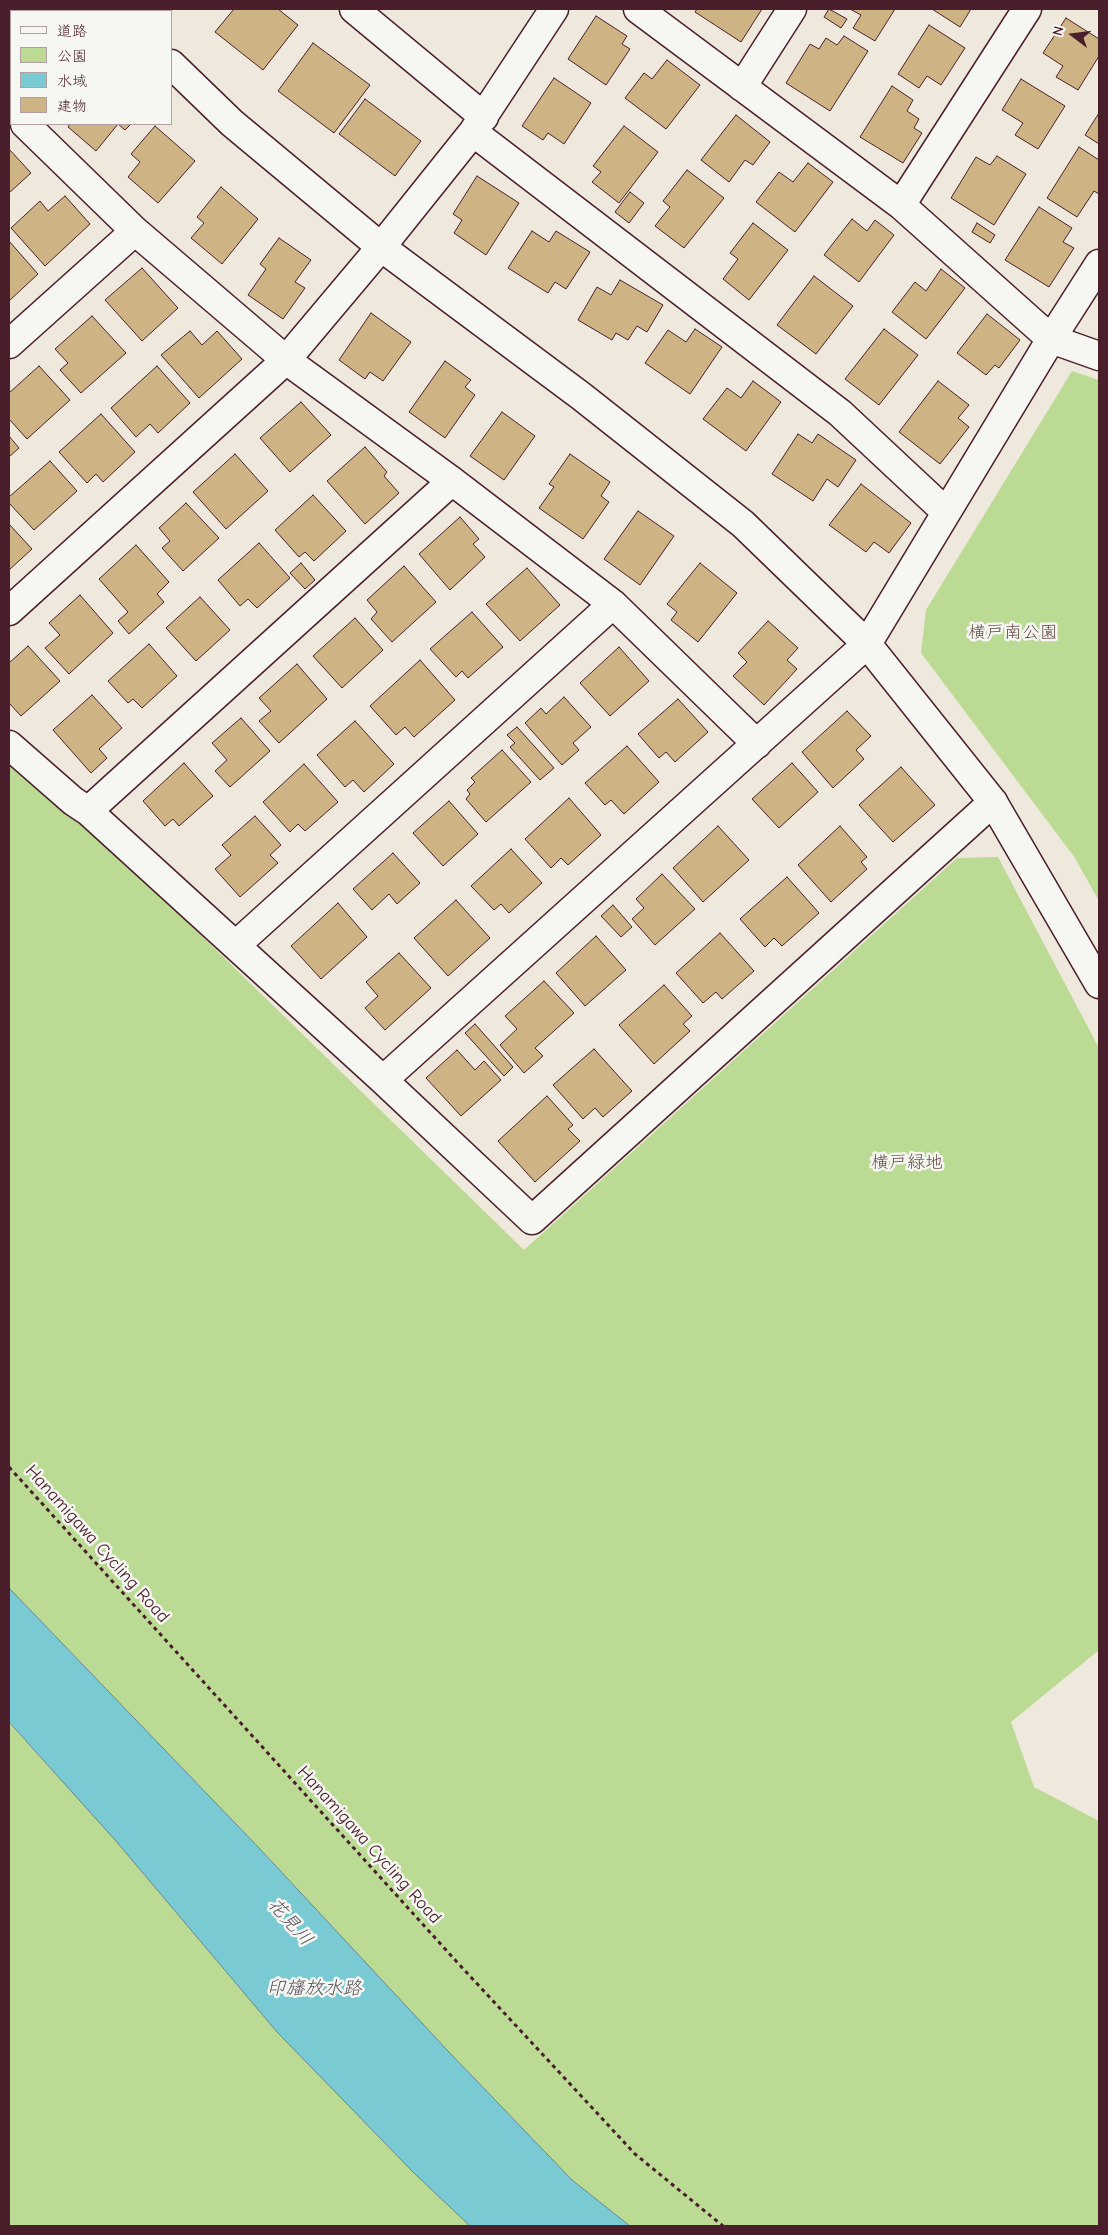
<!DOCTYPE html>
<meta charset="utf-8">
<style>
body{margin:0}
#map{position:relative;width:1108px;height:2235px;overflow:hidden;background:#eee9dc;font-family:"Comic Neue","Klee One",sans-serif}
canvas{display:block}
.frame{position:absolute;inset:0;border:10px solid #4a1f2b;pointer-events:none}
.legend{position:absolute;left:10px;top:10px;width:162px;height:115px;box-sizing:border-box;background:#f6f6f2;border:1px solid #b1a0a2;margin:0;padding:6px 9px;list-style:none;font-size:15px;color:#4a1f2b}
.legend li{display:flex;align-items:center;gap:10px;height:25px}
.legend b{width:25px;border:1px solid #b1a0a2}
.north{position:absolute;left:1048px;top:10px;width:50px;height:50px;-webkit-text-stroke:4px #f6f6f2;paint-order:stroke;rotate:285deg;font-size:14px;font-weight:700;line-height:20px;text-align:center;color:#4a1f2b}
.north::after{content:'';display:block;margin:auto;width:18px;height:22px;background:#4a1f2b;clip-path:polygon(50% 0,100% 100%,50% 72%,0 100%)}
</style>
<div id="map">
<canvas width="1108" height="2235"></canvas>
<div class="frame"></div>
<ul class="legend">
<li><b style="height:6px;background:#f6f6f2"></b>道路</li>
<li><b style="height:14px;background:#bbdb95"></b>公園</li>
<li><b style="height:14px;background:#79cad3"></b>水域</li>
<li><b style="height:14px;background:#ceb484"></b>建物</li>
</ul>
<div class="north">N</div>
</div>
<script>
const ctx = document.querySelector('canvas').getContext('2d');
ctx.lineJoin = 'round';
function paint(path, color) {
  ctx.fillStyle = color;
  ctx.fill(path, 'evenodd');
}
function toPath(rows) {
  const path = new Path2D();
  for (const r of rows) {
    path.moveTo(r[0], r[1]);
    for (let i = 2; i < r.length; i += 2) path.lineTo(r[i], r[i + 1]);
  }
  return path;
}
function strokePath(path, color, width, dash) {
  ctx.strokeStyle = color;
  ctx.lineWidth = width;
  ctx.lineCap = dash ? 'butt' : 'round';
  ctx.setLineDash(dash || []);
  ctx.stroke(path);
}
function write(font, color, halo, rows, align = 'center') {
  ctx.font = font + ' "Comic Neue","Klee One",sans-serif';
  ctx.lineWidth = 5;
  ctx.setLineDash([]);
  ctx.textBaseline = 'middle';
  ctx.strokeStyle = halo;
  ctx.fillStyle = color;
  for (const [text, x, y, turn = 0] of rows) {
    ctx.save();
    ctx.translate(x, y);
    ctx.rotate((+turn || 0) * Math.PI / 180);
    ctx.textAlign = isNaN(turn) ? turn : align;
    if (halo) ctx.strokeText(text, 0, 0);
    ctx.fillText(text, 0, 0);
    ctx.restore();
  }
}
paint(toPath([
 [1072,371,1099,380,1099,901,1075,858,921,653,926,610],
 [9,758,91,828,524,1250,957,858,998,857,1099,1048,1099,1650,1011,1722,1034,1787,1099,1821,1099,2226,630,2226,572,2180,448,2051,260,1849,9,1588],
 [9,1723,69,1788,474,2226,9,2226]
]), '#bbdb95');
const water = toPath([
 [9,1588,260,1849,448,2051,572,2180,630,2226,470,2226,414,2173,277,2032,116,1841,9,1722,9,1588]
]);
paint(water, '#79cad3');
strokePath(water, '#668690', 1);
const building = toPath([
 [33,9,44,9,47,11,31,11,33,9],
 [234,9,278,9,298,25,263,70,215,32,234,9],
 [697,9,762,9,741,42,695,12,697,9],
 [829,9,847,19,841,28,824,17,829,9],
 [850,9,895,9,875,41,853,28,861,15,850,9],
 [932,9,971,9,960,27,932,9],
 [596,16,627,36,622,44,630,49,606,85,568,59,596,16],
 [1066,18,1099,39,1099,56,1078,90,1056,77,1063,66,1043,53,1066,18],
 [929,25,965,48,941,85,927,76,919,88,898,74,929,25],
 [11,31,11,62,9,60,9,33,11,31],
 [844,36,868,51,830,111,786,83,810,44,819,49,826,38,837,45,844,36],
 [313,43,370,85,334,133,278,91,313,43],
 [667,60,700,85,666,129,625,98,644,73,652,79,667,60],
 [554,78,591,103,564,144,548,133,543,140,522,126,554,78],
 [1021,79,1065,106,1038,149,1015,135,1023,123,1002,110,1021,79],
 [892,86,913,100,907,111,919,119,914,128,922,133,903,163,860,137,892,86],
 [365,99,421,141,395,176,339,134,365,99],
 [1099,113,1099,144,1085,135,1099,113],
 [736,115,770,142,753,165,745,160,729,182,701,160,736,115],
 [70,124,131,124,125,130,118,124,96,151,68,127,70,124],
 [155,126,195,161,158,203,128,177,140,162,131,154,155,126],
 [624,126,658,152,619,203,592,182,601,172,593,166,624,126],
 [1079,147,1099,160,1099,194,1094,191,1077,217,1047,198,1079,147],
 [9,149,31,173,9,193,9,149],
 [997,156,1026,174,994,225,951,198,976,157,990,165,997,156],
 [808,163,833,182,795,232,756,202,779,172,793,182,808,163],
 [687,170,724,198,684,248,655,226,670,207,663,201,687,170],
 [477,176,519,203,486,255,454,233,462,220,453,214,477,176],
 [221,187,258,219,222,264,191,238,204,223,197,217,221,187],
 [630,192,644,203,629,223,615,212,630,192],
 [65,196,90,224,45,266,11,228,40,201,48,211,65,196],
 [1039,207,1072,228,1063,242,1074,248,1049,287,1005,260,1039,207],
 [852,219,867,231,875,220,894,235,859,282,824,255,852,219],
 [753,223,788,250,749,300,723,279,738,259,730,253,753,223],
 [977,223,995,235,990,243,972,232,977,223],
 [532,231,549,242,556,231,590,252,566,289,555,282,548,293,508,268,532,231],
 [279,238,311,260,295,282,305,288,283,319,248,295,266,269,260,264,279,238],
 [9,241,38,274,9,301,9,241],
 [142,268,178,308,142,341,105,300,142,268],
 [941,269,965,288,926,339,892,312,915,282,926,291,941,269],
 [814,276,853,306,816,354,777,325,814,276],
 [620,280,663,305,647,332,637,326,628,340,616,333,612,340,578,320,597,287,611,295,620,280],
 [371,313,411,342,383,381,370,372,365,379,339,360,371,313],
 [987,314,1020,340,999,368,995,365,986,375,957,353,987,314],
 [92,316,126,353,81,393,60,370,68,363,55,349,92,316],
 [695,329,722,347,690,394,645,363,668,330,686,342,695,329],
 [884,329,918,355,879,405,845,379,884,329],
 [190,331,202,345,217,331,242,359,199,398,161,355,190,331],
 [445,361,471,380,465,387,475,395,445,438,409,412,445,361],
 [39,366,70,400,27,439,9,419,9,393,39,366],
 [157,366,190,403,158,433,150,424,136,437,111,408,157,366],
 [753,381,781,402,746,451,703,419,727,388,741,398,753,381],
 [938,381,969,405,958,418,969,427,940,464,899,432,938,381],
 [301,402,331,435,290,472,260,438,301,402],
 [502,412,535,436,504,480,470,456,502,412],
 [101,414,135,452,103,482,96,474,87,483,59,452,101,414],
 [798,434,812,443,818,434,856,460,838,487,827,479,813,501,772,474,798,434],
 [9,436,19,448,9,457,9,436],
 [365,447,387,472,384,476,399,493,365,524,327,481,365,447],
 [235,454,268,491,226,529,193,492,235,454],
 [570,454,610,482,601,496,609,502,583,539,539,508,554,487,549,484,570,454],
 [50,461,77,491,34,530,9,503,9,497,50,461],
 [861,484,911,523,889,553,874,542,866,552,829,525,861,484],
 [313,495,346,531,314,561,305,552,299,557,275,530,313,495],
 [186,503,219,538,183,571,162,548,170,541,159,528,186,503],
 [638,511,674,536,640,585,604,559,638,511],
 [460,517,479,539,473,544,485,557,450,590,419,554,460,517],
 [9,524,32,549,9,570,9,524],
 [259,543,290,578,257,608,248,599,240,606,218,580,259,543],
 [136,545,169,582,157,594,164,602,129,634,118,621,128,612,99,579,136,545],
 [301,563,315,580,305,589,290,573,301,563],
 [700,563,737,593,698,642,671,620,677,612,667,604,700,563],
 [404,566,436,602,392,642,371,619,377,612,367,600,404,566],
 [527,568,560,605,520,641,486,604,527,568],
 [80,595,113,633,69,674,45,648,60,635,49,623,80,595],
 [200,597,230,630,196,661,166,628,200,597],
 [472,612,503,647,468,678,462,671,456,677,430,649,472,612],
 [355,618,383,650,342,688,313,656,355,618],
 [768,621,798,648,787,660,797,669,764,705,733,676,747,662,738,653,768,621],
 [149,644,177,676,142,708,133,699,128,703,108,681,149,644],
 [28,646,60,681,21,716,9,703,9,663,28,646],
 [619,647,649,681,610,716,580,683,619,647],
 [420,660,455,700,414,737,405,727,396,735,370,706,420,660],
 [297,664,327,699,279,743,259,721,271,711,259,698,297,664],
 [92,695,122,728,99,749,107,758,91,773,53,730,92,695],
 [564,697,591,727,573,743,579,750,562,765,525,723,541,708,546,714,564,697],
 [678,699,708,732,675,762,666,752,659,758,638,734,678,699],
 [847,711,871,736,856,750,864,759,833,788,802,752,847,711],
 [241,718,270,751,230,787,215,771,227,760,212,743,241,718],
 [355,721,394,764,364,792,353,780,345,787,317,755,355,721],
 [517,727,554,768,540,780,510,747,515,743,507,735,517,727],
 [627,746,659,782,624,814,611,800,605,805,585,783,627,746],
 [502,750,531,782,486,822,466,799,470,794,467,790,475,782,471,778,502,750],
 [184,763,213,796,179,826,173,819,165,826,143,801,184,763],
 [792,763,818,792,779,828,752,799,792,763],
 [304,764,338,802,305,831,298,824,290,832,263,802,304,764],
 [901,767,935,805,893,842,859,805,901,767],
 [569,798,601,835,568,865,561,858,551,868,525,839,569,798],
 [449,801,478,834,443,866,413,833,449,801],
 [255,816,281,845,270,855,278,863,240,897,215,869,231,855,222,845,255,816],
 [718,826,749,860,703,902,673,868,718,826],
 [840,826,867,857,861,862,867,869,831,902,798,865,840,826],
 [511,849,542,883,509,913,501,904,494,910,471,886,511,849],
 [393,853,420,883,397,904,389,894,372,910,353,889,393,853],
 [662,874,695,909,655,945,632,919,644,908,636,899,662,874],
 [787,877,819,913,782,946,774,938,765,947,740,919,787,877],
 [456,900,490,938,448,976,414,938,456,900],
 [338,903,367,937,321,979,291,946,338,903],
 [613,905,632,927,621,937,601,916,613,905],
 [720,933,754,971,722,999,716,992,703,1003,676,973,720,933],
 [596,936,626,970,585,1006,556,973,596,936],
 [399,953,431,988,385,1030,365,1008,378,996,366,982,399,953],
 [544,981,574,1013,535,1048,543,1056,524,1073,500,1045,517,1029,505,1016,544,981],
 [664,985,692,1016,683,1024,690,1031,654,1064,619,1025,664,985],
 [475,1024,513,1067,504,1076,465,1033,475,1024],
 [594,1049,632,1091,603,1117,595,1108,583,1119,553,1085,594,1049],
 [457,1050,475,1070,484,1061,501,1080,461,1116,426,1078,457,1050],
 [547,1096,573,1125,568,1129,580,1141,535,1182,498,1141,547,1096]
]);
paint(building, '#ceb484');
strokePath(building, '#4a1f2b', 1);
const minor = toPath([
 [354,9,484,117],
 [638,9,901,205,1051,339,1099,356],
 [742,87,792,9],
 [25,124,135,231,286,360,452,481,613,604,757,744],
 [473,132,840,413,946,512],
 [901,205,1027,9],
 [9,344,135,231],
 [9,611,286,360,381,247,473,132,554,9],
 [9,745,73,801,88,811,383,1080,532,1220,993,802],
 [88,811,452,481],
 [236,945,613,604],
 [383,1080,867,644,1051,339,1099,264]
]);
const tertiary = toPath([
 [114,9,117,11],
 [171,64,232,123,381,247,581,396,743,524,867,644,993,802,1099,984]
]);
strokePath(minor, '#4a1f2b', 31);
strokePath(tertiary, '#4a1f2b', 31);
strokePath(toPath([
 [9,1467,456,1961,635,2154,723,2226]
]), '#4a1f2b', 3, [4, 4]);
strokePath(minor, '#f6f6f2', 28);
strokePath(tertiary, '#f6f6f2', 28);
write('18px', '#664e46', '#f6f6f2', [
 ["横戸南公園",1013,633],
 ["横戸緑地",907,1163]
]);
write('18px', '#4a1f2b', '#f6f6f2', [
 ["Hanamigawa Cycling Road",97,1544,48],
 ["Hanamigawa Cycling Road",369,1845,48]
]);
write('italic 19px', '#58525d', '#f6f6f2', [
 ["花見川",290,1922,48],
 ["印旛放水路",314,1989]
]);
</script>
